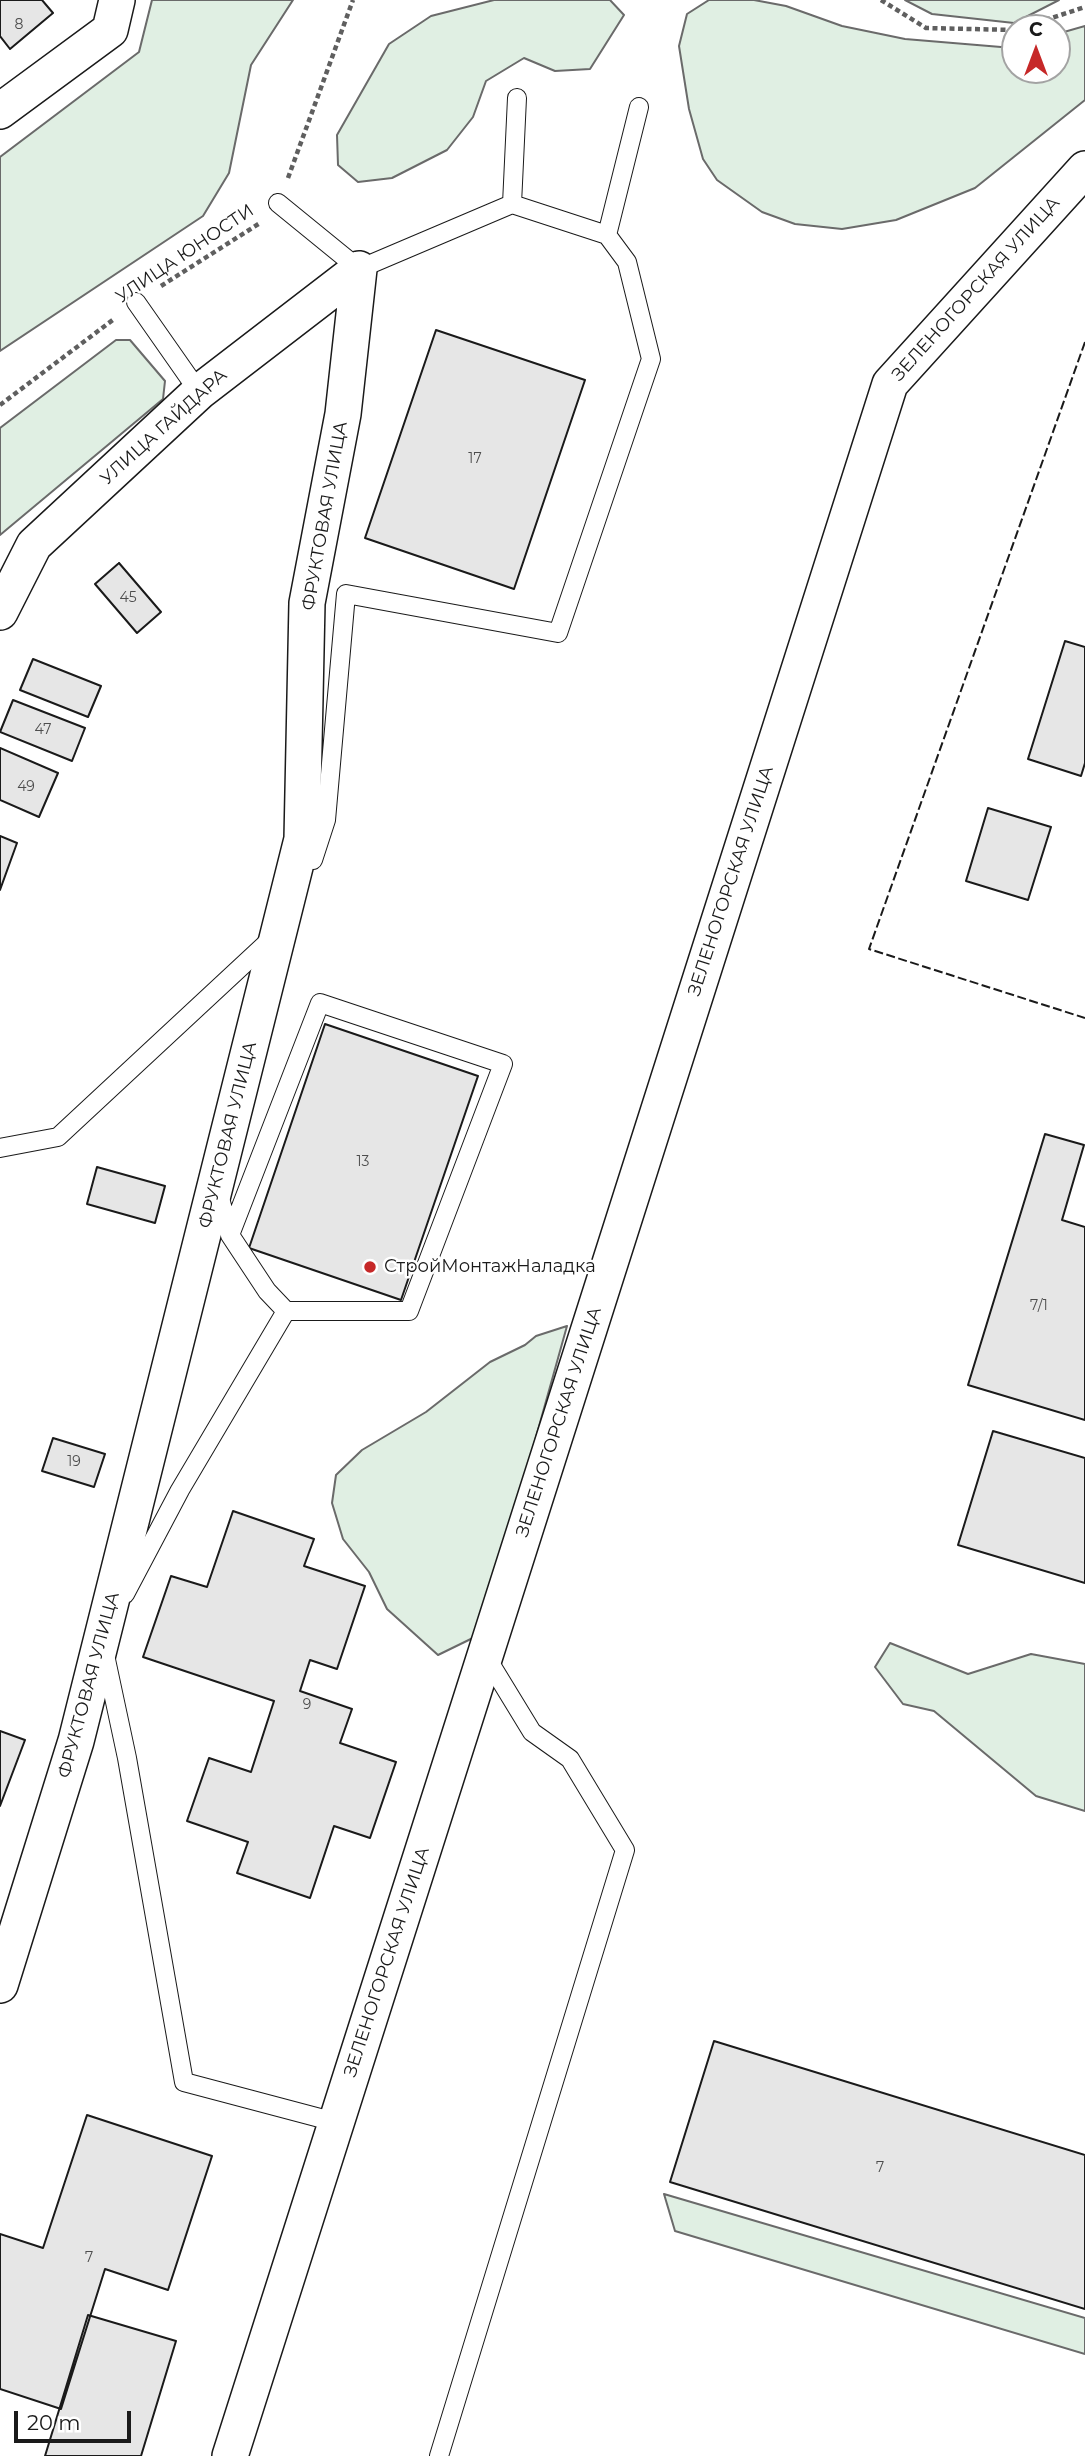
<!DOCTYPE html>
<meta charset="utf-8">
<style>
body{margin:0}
#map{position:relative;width:1085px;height:2456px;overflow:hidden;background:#fff;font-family:Montserrat,sans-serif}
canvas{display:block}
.north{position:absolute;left:1001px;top:14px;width:70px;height:70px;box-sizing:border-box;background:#fff;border:2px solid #a3a3a3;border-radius:50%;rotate:0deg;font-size:19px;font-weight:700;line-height:28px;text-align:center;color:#1a1a1a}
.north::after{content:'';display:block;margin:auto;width:24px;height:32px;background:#c62828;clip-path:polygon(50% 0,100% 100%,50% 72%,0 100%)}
.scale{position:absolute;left:14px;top:2411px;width:117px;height:32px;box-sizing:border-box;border:4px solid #1a1a1a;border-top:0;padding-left:9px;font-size:21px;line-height:24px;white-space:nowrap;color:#1a1a1a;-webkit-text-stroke:5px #fff;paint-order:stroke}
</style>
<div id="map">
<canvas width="1085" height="2456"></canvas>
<div class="north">С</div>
<div class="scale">20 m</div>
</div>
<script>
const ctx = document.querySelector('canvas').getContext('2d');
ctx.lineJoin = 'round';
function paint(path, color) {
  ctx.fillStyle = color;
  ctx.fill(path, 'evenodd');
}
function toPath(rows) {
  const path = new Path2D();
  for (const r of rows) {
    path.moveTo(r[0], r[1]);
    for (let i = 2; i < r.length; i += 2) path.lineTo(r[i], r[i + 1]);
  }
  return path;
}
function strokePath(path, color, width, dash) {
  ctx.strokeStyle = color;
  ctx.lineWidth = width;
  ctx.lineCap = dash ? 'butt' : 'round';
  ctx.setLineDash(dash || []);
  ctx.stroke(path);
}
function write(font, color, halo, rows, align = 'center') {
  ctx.font = font + ' Montserrat,sans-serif';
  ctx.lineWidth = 5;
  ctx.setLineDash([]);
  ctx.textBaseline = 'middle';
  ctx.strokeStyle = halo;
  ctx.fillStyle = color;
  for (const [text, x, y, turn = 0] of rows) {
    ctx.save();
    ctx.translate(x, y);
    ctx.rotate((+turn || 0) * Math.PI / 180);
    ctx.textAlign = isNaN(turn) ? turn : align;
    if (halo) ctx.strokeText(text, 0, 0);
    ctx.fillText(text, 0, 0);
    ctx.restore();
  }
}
const green = toPath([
 [152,0,293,0,251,65,229,173,203,216,0,351,0,157,139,52,152,0],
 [494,0,610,0,624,15,590,69,555,71,524,58,486,81,473,117,447,150,392,178,358,182,338,165,337,135,389,44,431,16,494,0],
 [709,0,754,0,786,6,842,26,905,39,1001,47,1015,44,1015,70,1057,70,1057,34,1085,26,1085,100,975,188,896,220,842,229,795,224,762,212,717,180,703,159,689,109,679,46,687,14,709,0],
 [905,0,1059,0,1014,23,932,14,905,0],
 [116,340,130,340,165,381,163,399,0,535,0,428,116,340],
 [567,1326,481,1634,438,1655,387,1609,369,1572,343,1539,332,1503,336,1475,362,1450,426,1412,490,1362,525,1345,536,1336,567,1326],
 [890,1643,968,1674,1031,1654,1085,1664,1085,1811,1036,1796,934,1711,903,1704,875,1667,890,1643],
 [664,2194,1085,2318,1085,2354,675,2231,664,2194]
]);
paint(green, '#e0efe3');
strokePath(green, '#6a6a6a', 2);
const building = toPath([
 [0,0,42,0,53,13,10,49,0,36,0,0],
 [436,330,585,380,514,589,365,538,436,330],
 [119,563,161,612,137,633,95,584,119,563],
 [1065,641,1085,647,1085,763,1081,776,1028,759,1065,641],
 [33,659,101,686,88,717,20,690,33,659],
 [13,700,85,728,72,761,0,732,13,700],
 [0,748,58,773,39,817,0,800,0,748],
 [988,808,1051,827,1028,900,966,881,988,808],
 [0,836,17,843,0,890,0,836],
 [325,1024,478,1076,401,1300,249,1248,325,1024],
 [1045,1134,1084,1145,1062,1220,1085,1227,1085,1420,968,1385,1045,1134],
 [97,1167,165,1186,155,1223,87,1204,97,1167],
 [993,1431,1085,1458,1085,1583,958,1545,993,1431],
 [53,1438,105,1454,94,1487,42,1471,53,1438],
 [233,1511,314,1539,304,1566,365,1586,337,1669,310,1660,300,1691,352,1709,340,1743,396,1762,370,1838,334,1826,310,1898,237,1873,248,1842,187,1821,209,1758,251,1772,274,1701,143,1657,171,1576,207,1587,233,1511],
 [0,1731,25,1740,0,1806,0,1731],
 [714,2041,1085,2155,1085,2309,670,2182,714,2041],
 [87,2115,212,2156,168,2290,105,2269,61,2409,0,2389,0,2234,43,2248,87,2115],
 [88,2315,176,2341,141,2456,45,2456,88,2315]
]);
paint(building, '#e6e6e6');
strokePath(building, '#1a1a1a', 2);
const lane = toPath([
 [278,203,359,269,512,204,607,235,627,262,651,359,558,633,346,594,326,820,313,860],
 [512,204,517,98],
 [607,235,639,107],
 [136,302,199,392],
 [0,1148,58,1137,271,939],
 [219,1195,230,1235,267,1291,286,1311,409,1311,503,1064,320,1003,230,1235],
 [125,1594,180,1490,286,1311],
 [105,1655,127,1758,184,2082,335,2122],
 [439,2456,625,1850,570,1759,532,1732,485,1655]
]);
const street = toPath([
 [0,111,110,30,117,0],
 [0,612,34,545,199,392,359,269],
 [0,1985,76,1741,302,839,307,603,343,414,359,269],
 [230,2456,890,384,1085,169]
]);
strokePath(lane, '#1a1a1a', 20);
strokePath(street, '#1a1a1a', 38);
strokePath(toPath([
 [881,0,926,28,1015,30],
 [1021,28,1085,7],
 [288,178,353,0],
 [161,286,260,223],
 [0,405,114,319]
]), '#5f5f5f', 4.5, [5, 3.5]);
strokePath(lane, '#fff', 18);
strokePath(street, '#fff', 35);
strokePath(toPath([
 [1085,342,869,949,1085,1018]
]), '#1a1a1a', 2, [9, 3.5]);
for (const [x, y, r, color] of [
 [370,1267,7,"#c62828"]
]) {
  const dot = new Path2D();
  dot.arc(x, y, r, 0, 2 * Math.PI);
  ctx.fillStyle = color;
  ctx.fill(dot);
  strokePath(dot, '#fff', 2.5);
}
write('14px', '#4d4d4d', null, [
 ["8",19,25],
 ["17",475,459],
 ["45",128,598],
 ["47",43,730],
 ["49",26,787],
 ["13",363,1162],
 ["7/1",1039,1306],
 ["19",74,1462],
 ["9",307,1705],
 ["7",880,2168],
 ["7",89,2258]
]);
write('18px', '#1a1a1a', '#fff', [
 ["УЛИЦА ЮНОСТИ",185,254,-34],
 ["ЗЕЛЕНОГОРСКАЯ УЛИЦА",976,289,-48],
 ["УЛИЦА ГАЙДАРА",164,427,-42],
 ["ФРУКТОВАЯ УЛИЦА",325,516,-80],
 ["ЗЕЛЕНОГОРСКАЯ УЛИЦА",731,881,-72],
 ["ФРУКТОВАЯ УЛИЦА",228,1135,-76],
 ["ЗЕЛЕНОГОРСКАЯ УЛИЦА",559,1422,-72],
 ["ФРУКТОВАЯ УЛИЦА",89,1685,-75],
 ["ЗЕЛЕНОГОРСКАЯ УЛИЦА",387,1962,-72]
]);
write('18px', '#1a1a1a', '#fff', [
 ["СтройМонтажНаладка",384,1267]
], 'left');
</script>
